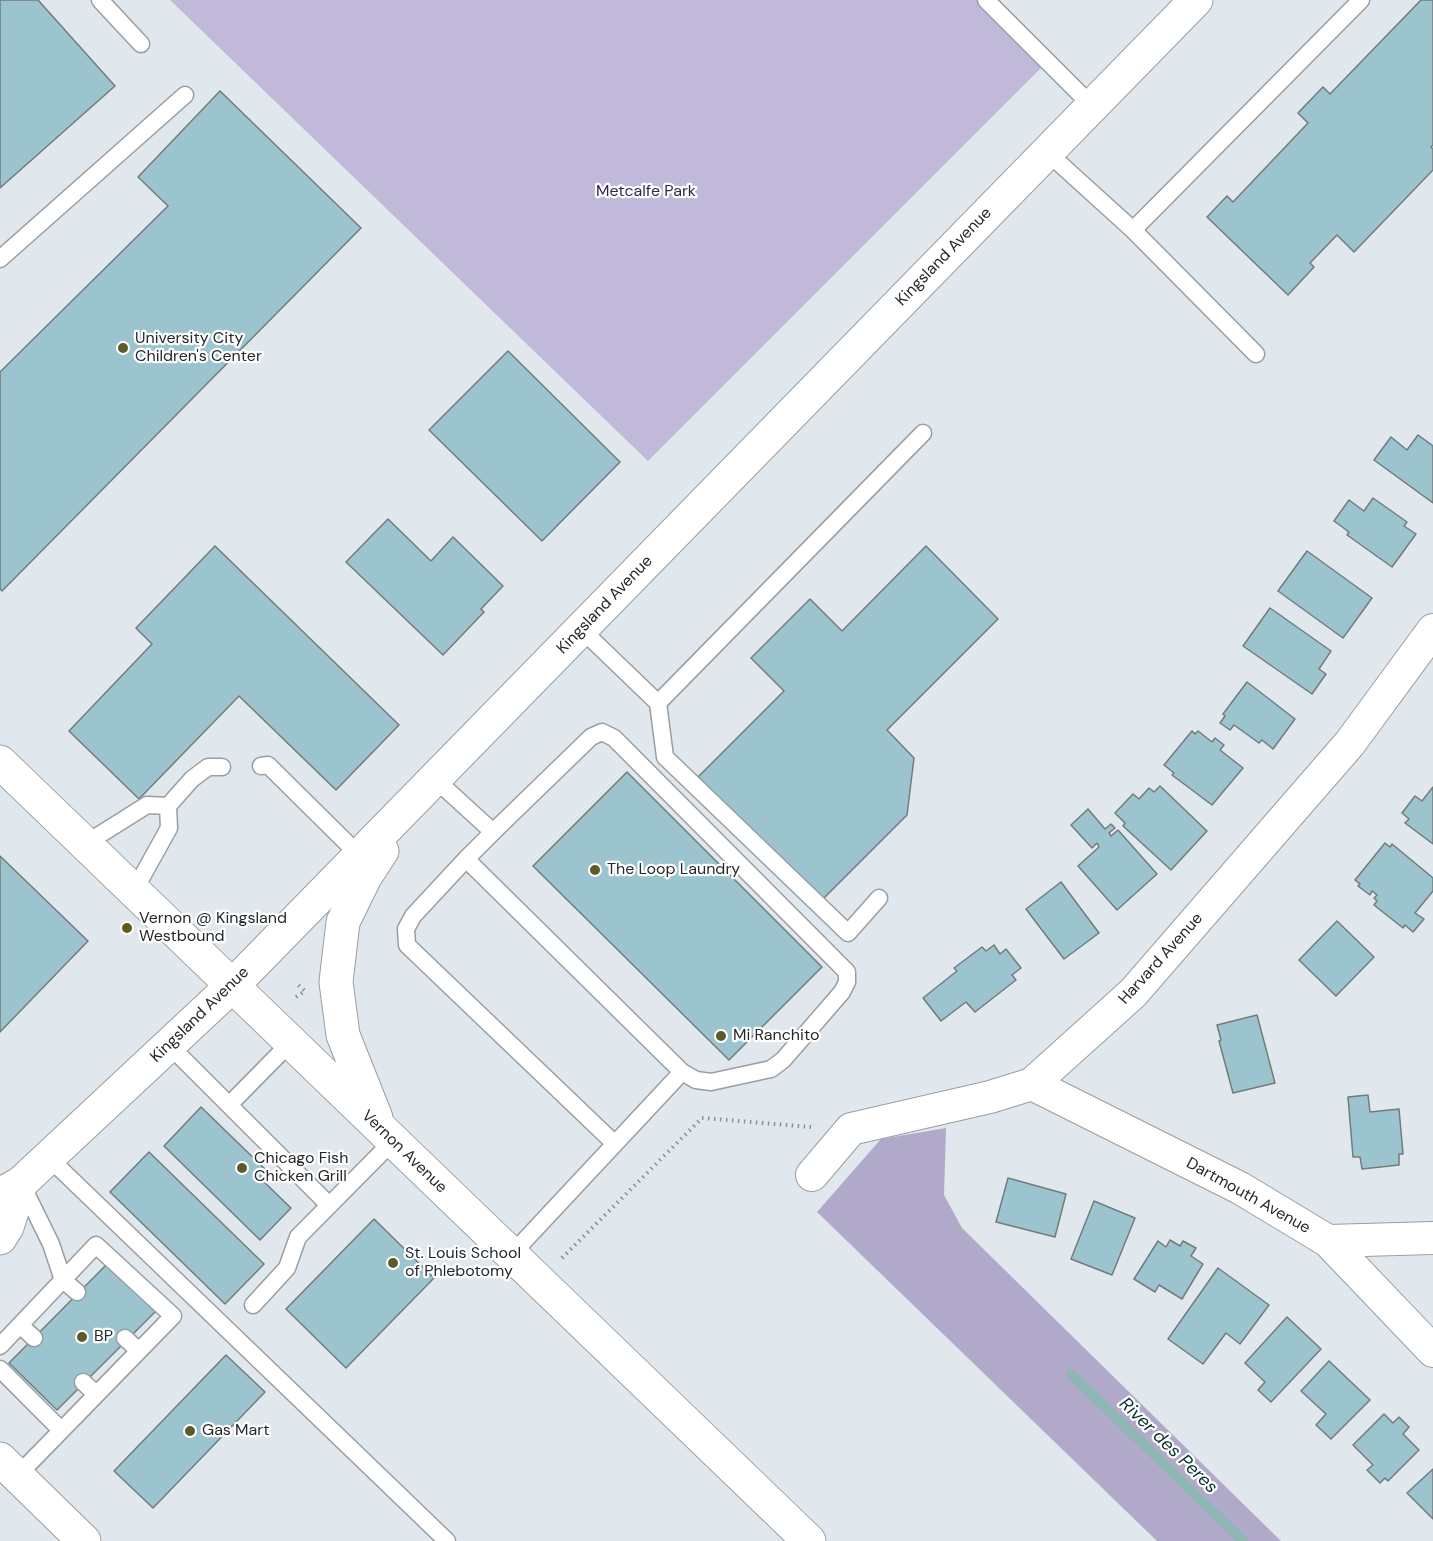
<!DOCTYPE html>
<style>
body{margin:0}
canvas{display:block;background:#e1e8ed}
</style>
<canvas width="1433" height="1541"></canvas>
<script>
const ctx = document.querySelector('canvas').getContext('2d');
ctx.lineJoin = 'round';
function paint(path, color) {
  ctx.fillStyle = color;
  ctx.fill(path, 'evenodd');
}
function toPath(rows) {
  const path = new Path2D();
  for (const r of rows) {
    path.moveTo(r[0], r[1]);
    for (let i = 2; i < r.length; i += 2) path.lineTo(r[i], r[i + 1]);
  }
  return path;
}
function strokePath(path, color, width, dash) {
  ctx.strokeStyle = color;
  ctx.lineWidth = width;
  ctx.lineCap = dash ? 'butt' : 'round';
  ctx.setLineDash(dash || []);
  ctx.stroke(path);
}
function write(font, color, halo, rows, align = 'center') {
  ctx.font = font + ' "DM Sans",sans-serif';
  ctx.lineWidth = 4.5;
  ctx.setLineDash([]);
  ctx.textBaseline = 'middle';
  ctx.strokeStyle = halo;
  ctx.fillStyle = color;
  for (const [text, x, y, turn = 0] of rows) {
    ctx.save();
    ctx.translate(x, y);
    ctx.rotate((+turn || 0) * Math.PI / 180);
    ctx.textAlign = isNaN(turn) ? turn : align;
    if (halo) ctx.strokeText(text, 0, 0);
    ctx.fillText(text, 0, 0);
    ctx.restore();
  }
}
paint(toPath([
 [170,0,977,0,1044,65,648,461]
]), '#c0b9d9');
paint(toPath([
 [946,1128,944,1195,962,1228,1281,1541,1157,1541,817,1212,881,1139]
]), '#b0a9c9');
strokePath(toPath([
 [1071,1374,1243,1541]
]), '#8eb7b3', 10);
const building = toPath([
 [0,0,38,0,115,86,0,188,0,0],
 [1421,0,1433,0,1433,145,1431,147,1433,149,1433,170,1354,252,1337,235,1310,263,1314,267,1288,295,1207,217,1227,196,1233,202,1308,123,1298,113,1323,87,1330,94,1421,0],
 [220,91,361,228,2,591,0,589,0,372,168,206,138,177,220,91],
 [508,351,620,462,542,541,429,430,508,351],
 [1418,435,1433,446,1433,503,1374,460,1391,437,1407,450,1418,435],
 [1373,498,1407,522,1404,526,1416,534,1392,567,1347,535,1349,532,1334,521,1349,500,1364,511,1373,498],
 [388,519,431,561,453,537,503,586,481,609,484,612,443,655,346,562,388,519],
 [215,546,399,725,336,790,239,696,139,799,69,731,152,644,136,628,215,546],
 [926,546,998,619,887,730,914,758,907,815,822,900,698,777,784,691,751,658,810,599,842,631,926,546],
 [1307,551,1372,598,1343,638,1278,591,1307,551],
 [1270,608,1331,651,1319,669,1326,674,1312,694,1243,646,1270,608],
 [1247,682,1295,719,1273,749,1262,740,1259,743,1234,725,1230,730,1220,723,1225,716,1223,714,1247,682],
 [1192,731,1195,734,1198,731,1212,742,1215,738,1224,745,1220,750,1243,768,1212,805,1172,775,1174,773,1164,765,1192,731],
 [627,772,822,967,729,1060,533,866,627,772],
 [1160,786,1207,831,1171,870,1123,826,1125,823,1115,813,1133,794,1139,799,1149,788,1154,792,1160,786],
 [1433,787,1433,844,1405,823,1409,819,1402,813,1415,796,1422,801,1433,787],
 [1088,809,1105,829,1111,824,1115,828,1109,833,1111,836,1118,830,1157,874,1117,910,1078,866,1099,847,1097,843,1092,848,1071,825,1088,809],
 [1385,843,1390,847,1392,844,1433,878,1433,891,1415,913,1424,919,1413,932,1405,925,1403,928,1374,905,1377,901,1374,898,1377,895,1372,891,1370,895,1358,886,1360,884,1355,880,1385,843],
 [0,856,88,941,0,1032,0,856],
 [1061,882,1099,933,1064,959,1026,909,1061,882],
 [1337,921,1374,957,1336,996,1299,960,1337,921],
 [994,945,1000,954,1006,949,1021,968,1012,975,1016,980,975,1012,966,1002,941,1021,923,998,957,971,954,968,982,947,986,951,994,945],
 [1257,1015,1275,1083,1233,1093,1219,1041,1221,1040,1217,1025,1257,1015],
 [1368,1095,1370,1112,1399,1109,1403,1154,1399,1154,1399,1165,1362,1169,1360,1157,1353,1157,1348,1097,1368,1095],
 [201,1107,267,1171,260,1178,291,1208,260,1240,164,1146,201,1107],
 [149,1152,264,1264,225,1304,110,1192,149,1152],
 [1008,1178,1066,1194,1055,1237,996,1222,1008,1178],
 [1094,1201,1135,1218,1112,1275,1071,1259,1094,1201],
 [374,1219,434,1278,346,1368,286,1309,374,1219],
 [1170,1240,1180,1246,1183,1241,1196,1248,1191,1256,1203,1264,1182,1299,1159,1285,1155,1292,1134,1279,1158,1241,1166,1247,1170,1240],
 [108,1263,156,1311,57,1410,9,1363,108,1263],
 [1218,1268,1269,1305,1240,1344,1226,1333,1203,1364,1168,1339,1218,1268],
 [1287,1317,1321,1349,1271,1402,1258,1390,1265,1382,1245,1363,1287,1317],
 [226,1355,265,1392,153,1508,114,1471,226,1355],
 [1329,1361,1370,1400,1331,1439,1316,1425,1326,1414,1301,1391,1329,1361],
 [1384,1414,1393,1423,1399,1417,1409,1427,1403,1434,1419,1450,1388,1481,1385,1478,1380,1483,1367,1470,1373,1465,1353,1445,1384,1414],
 [1433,1469,1433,1519,1407,1493,1433,1469]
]);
paint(building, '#9cc4ce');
strokePath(building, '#737b7d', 1.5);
const lane = toPath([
 [100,0,141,44],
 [986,0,1092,106],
 [1047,152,1133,230,1361,0],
 [1133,230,1256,354],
 [0,259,185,95],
 [581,629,658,703,923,433],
 [658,703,665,757,848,933,879,898],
 [261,766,268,765,360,856],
 [435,779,493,832,466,859,682,1072,511,1255],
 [493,832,591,737,602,732,614,738,847,972,847,982,842,992,783,1060,771,1069,711,1082,696,1080,682,1072],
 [85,844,147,805,168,806],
 [466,859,413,916,406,929,407,945,615,1144],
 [134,891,169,828,168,806,192,779,208,767,222,767],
 [169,1045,329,1205],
 [229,1105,291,1042],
 [49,1158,447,1541],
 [22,1185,51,1244,63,1280,77,1292],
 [253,1305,287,1268,298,1237,393,1141],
 [20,1325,34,1338],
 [125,1338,139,1351],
 [0,1346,96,1245,173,1316,17,1476],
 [0,1369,61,1430],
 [83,1382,96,1394]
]);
const street = toPath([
 [1032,1084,1240,1188,1328,1241,1433,1351],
 [812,1175,851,1129,990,1097,1032,1084,1133,993,1350,743,1433,630],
 [1328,1241,1433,1238]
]);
const secondary = toPath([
 [0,762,809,1541],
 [376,1118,343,1035,336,982,343,922,365,877,382,851],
 [0,1195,21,1183,232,986,1196,0]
]);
const primary = toPath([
 [0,1238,7,1227,21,1183],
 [0,1459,84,1541]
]);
strokePath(lane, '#989ea3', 19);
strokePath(street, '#989ea3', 34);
strokePath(secondary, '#989ea3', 35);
strokePath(primary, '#989ea3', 35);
strokePath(toPath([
 [296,997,305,991,296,983],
 [562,1258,702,1118,811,1127]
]), '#8a8f93', 4, [1.5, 4.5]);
strokePath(lane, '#fff', 16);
strokePath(street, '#fff', 32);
strokePath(secondary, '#fff', 33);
strokePath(primary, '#fff', 33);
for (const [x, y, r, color] of [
 [123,348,6,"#5c5a26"],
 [595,870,6,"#5c5a26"],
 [127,928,6,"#5c5a26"],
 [721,1036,6,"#5c5a26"],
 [242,1168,6,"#5c5a26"],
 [393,1263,6,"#5c5a26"],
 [82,1337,6,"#5c5a26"],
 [190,1431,6,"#5c5a26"]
]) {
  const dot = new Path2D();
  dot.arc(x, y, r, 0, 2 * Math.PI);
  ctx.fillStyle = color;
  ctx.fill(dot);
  strokePath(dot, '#fff', 2);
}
write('16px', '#31254f', '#fff', [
 ["Metcalfe Park",646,192]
]);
write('16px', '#25282a', '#fff', [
 ["Kingsland Avenue",944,257,-46],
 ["Kingsland Avenue",605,605,-46],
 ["Harvard Avenue",1161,959,-48],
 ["Kingsland Avenue",200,1015,-44],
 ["Vernon Avenue",404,1152,44],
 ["Dartmouth Avenue",1248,1196,29]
]);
write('16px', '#25282a', '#fff', [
 ["University City",135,339],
 ["Children's Center",135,357],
 ["The Loop Laundry",607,870],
 ["Vernon @ Kingsland",139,919],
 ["Westbound",139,937],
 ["Mi Ranchito",733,1036],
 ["Chicago Fish",254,1159],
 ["Chicken Grill",254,1177],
 ["St. Louis School",405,1254],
 ["of Phlebotomy",405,1272],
 ["BP",94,1337],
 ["Gas Mart",202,1431]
], 'left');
write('italic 18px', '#07312e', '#fff', [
 ["River des Peres",1168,1446,44]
]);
</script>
